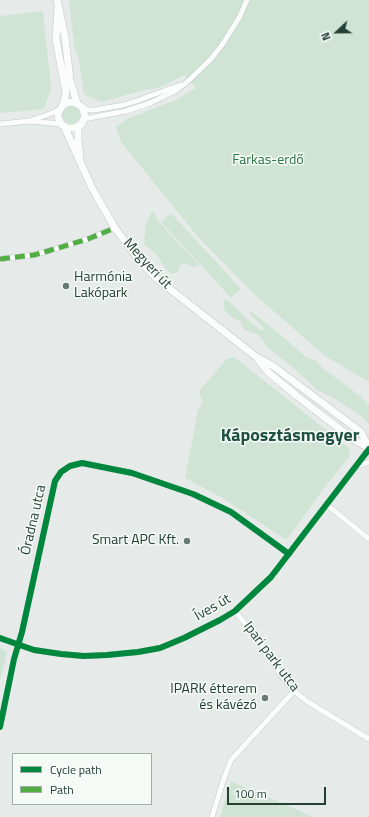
<!DOCTYPE html>
<meta charset="utf-8">
<style>
body{margin:0}
#map{position:relative;width:369px;height:817px;overflow:hidden;background:#e6ebe9;font-family:"Titillium Web",sans-serif}
canvas{display:block}
.legend{position:absolute;left:12px;top:753px;width:140px;height:52px;box-sizing:border-box;background:#f5faf7;border:1px solid #a1afaa;margin:0;padding:5px 7px;list-style:none;font-size:12px;color:#233f36}
.legend li{display:flex;align-items:center;gap:8px;height:20px}
.legend b{width:20px;border:1px solid #a1afaa}
.north{position:absolute;left:317px;top:12px;width:40px;height:40px;-webkit-text-stroke:3px #f5faf7;paint-order:stroke;rotate:248deg;font-size:11px;font-weight:700;line-height:16px;text-align:center;color:#233f36}
.north::after{content:'';display:block;margin:auto;width:14px;height:18px;background:#233f36;clip-path:polygon(50% 0,100% 100%,50% 72%,0 100%)}
.scale{position:absolute;left:227px;top:787px;width:99px;height:18px;box-sizing:border-box;border:2px solid #233f36;border-top:0;padding-left:5px;font-size:12px;line-height:14px;white-space:nowrap;color:#233f36;-webkit-text-stroke:3px #f5faf7;paint-order:stroke}
</style>
<div id="map">
<canvas width="369" height="817"></canvas>
<ul class="legend">
<li><b style="height:5px;background:#00873e"></b>Cycle path</li>
<li><b style="height:5px;background:#53ad45"></b>Path</li>
</ul>
<div class="north">N</div>
<div class="scale">100 m</div>
</div>
<script>
const ctx = document.querySelector('canvas').getContext('2d');
ctx.lineJoin = 'round';
function paint(path, color) {
  ctx.fillStyle = color;
  ctx.fill(path, 'evenodd');
}
function toPath(rows) {
  const path = new Path2D();
  for (const r of rows) {
    if (r.length === 3) {
      path.moveTo(r[0] + r[2], r[1]);
      path.arc(r[0], r[1], r[2], 0, 2 * Math.PI);
      continue;
    }
    path.moveTo(r[0], r[1]);
    for (let i = 2; i < r.length; i += 2) path.lineTo(r[i], r[i + 1]);
  }
  return path;
}
function strokePath(path, color, width, dash) {
  ctx.strokeStyle = color;
  ctx.lineWidth = width;
  ctx.lineCap = dash ? 'butt' : 'round';
  ctx.setLineDash(dash || []);
  ctx.stroke(path);
}
function write(font, color, halo, rows, align = 'center') {
  ctx.font = font + ' "Titillium Web",sans-serif';
  ctx.lineWidth = 3;
  ctx.setLineDash([]);
  ctx.textBaseline = 'middle';
  ctx.strokeStyle = halo;
  ctx.fillStyle = color;
  for (const [text, x, y, turn = 0] of rows) {
    ctx.save();
    ctx.translate(x, y);
    ctx.rotate((+turn || 0) * Math.PI / 180);
    ctx.textAlign = isNaN(turn) ? turn : align;
    if (halo) ctx.strokeText(text, 0, 0);
    ctx.fillText(text, 0, 0);
    ctx.restore();
  }
}
paint(toPath([
 [69,0,369,0,369,382,325,356,254,294,198,237,121,142,116,127,129,118,176,100,196,88,184,75,167,84,151,90,148,89,101,102,84,94,79,60,74,46],
 [43,11,51,88,44,109,0,113,0,16],
 [71,115,9],
 [154,211,157,220,199,265,192,267,186,263,180,266,178,272,172,274,164,267,157,255,144,244,146,223,151,213],
 [171,213,241,289,231,298,161,222],
 [226,298,248,320,262,331,264,328,249,313,251,311,288,341,306,357,315,360,325,370,359,395,369,405,369,425,365,419,352,410,332,397,318,391,297,371,267,347,259,335,244,330,241,322,231,317,225,311,223,303],
 [234,357,349,448,350,451,349,457,321,492,288,538,285,539,224,499,185,478,198,409,203,403,199,391,227,359],
 [0,647,7,652,0,681],
 [231,781,300,811,312,817,220,817]
]), '#cfe4d5');
const minor = toPath([
 [82,107,87,110,94,110,124,105,139,100,180,85],
 [84,119,126,111,148,104,175,91,187,82,210,60,222,45,239,18,247,0],
 [32,120,47,115,59,110],
 [0,124,29,121,61,124],
 [0,259,34,255,48,251,88,239,115,228],
 [355,467,369,462],
 [326,504,369,539],
 [235,611,269,654,280,674,294,691,308,702,369,739],
 [0,638,34,650,61,654,84,656,107,655,138,652,160,648,184,638,220,620,235,611,271,577,369,449],
 [0,727,14,659,22,632,55,481,61,472,70,466,82,463,132,473,193,494,231,512,289,554],
 [212,817,224,778,231,760,294,691]
]);
const secondary = toPath([
 [57,0,65,37,70,80,77,103],
 [58,8,56,39,66,93,63,105,58,113,58,117,61,124,67,128,75,128,81,125,85,116,82,107,74,102,66,103,63,105],
 [64,126,92,188,115,228,139,260,156,278,255,356,273,366,361,432,369,448],
 [78,127,78,140,80,156],
 [258,359,268,372,297,396,354,440,369,448]
]);
strokePath(minor, '#c3c8c6', 6);
strokePath(secondary, '#c1c9c6', 8);
strokePath(minor, '#fbfcfc', 5);
strokePath(secondary, '#fbfcfc', 7);
strokePath(toPath([
 [0,259,34,255,48,251,88,239,115,228]
]), '#53ad45', 5, [10, 5]);
strokePath(toPath([
 [0,638,34,650,61,654,84,656,107,655,138,652,160,648,184,638,220,620,235,611,271,577,369,449],
 [0,727,14,659,22,632,55,481,61,472,70,466,82,463,132,473,193,494,231,512,289,554]
]), '#00873e', 6);
for (const [x, y, r, color] of [
 [66,286,4,"#677b75"],
 [187,541,4,"#677b75"],
 [265,698,4,"#677b75"]
]) {
  const dot = new Path2D();
  dot.arc(x, y, r, 0, 2 * Math.PI);
  ctx.fillStyle = color;
  ctx.fill(dot);
  strokePath(dot, '#f5faf7', 1.5);
}
write('14px', '#2d7645', '#f5faf7', [
 ["Farkas-erdő",268,161]
]);
write('14px', '#233f36', '#f5faf7', [
 ["Megyeri út",147,264,47],
 ["Óradna utca",34,520,-77],
 ["Íves út",213,608,-30],
 ["Ipari park utca",271,657,53]
]);
write('14px', '#233f36', '#f5faf7', [
 ["Harmónia",74,278,"left"],
 ["Lakópark",74,294,"left"],
 ["Smart APC Kft.",179,541],
 ["IPARK étterem",257,690],
 ["és kávézó",257,706]
], 'right');
write('bold 18px', '#1f5142', '#f5faf7', [
 ["Káposztásmegyer",290,437]
]);
</script>
